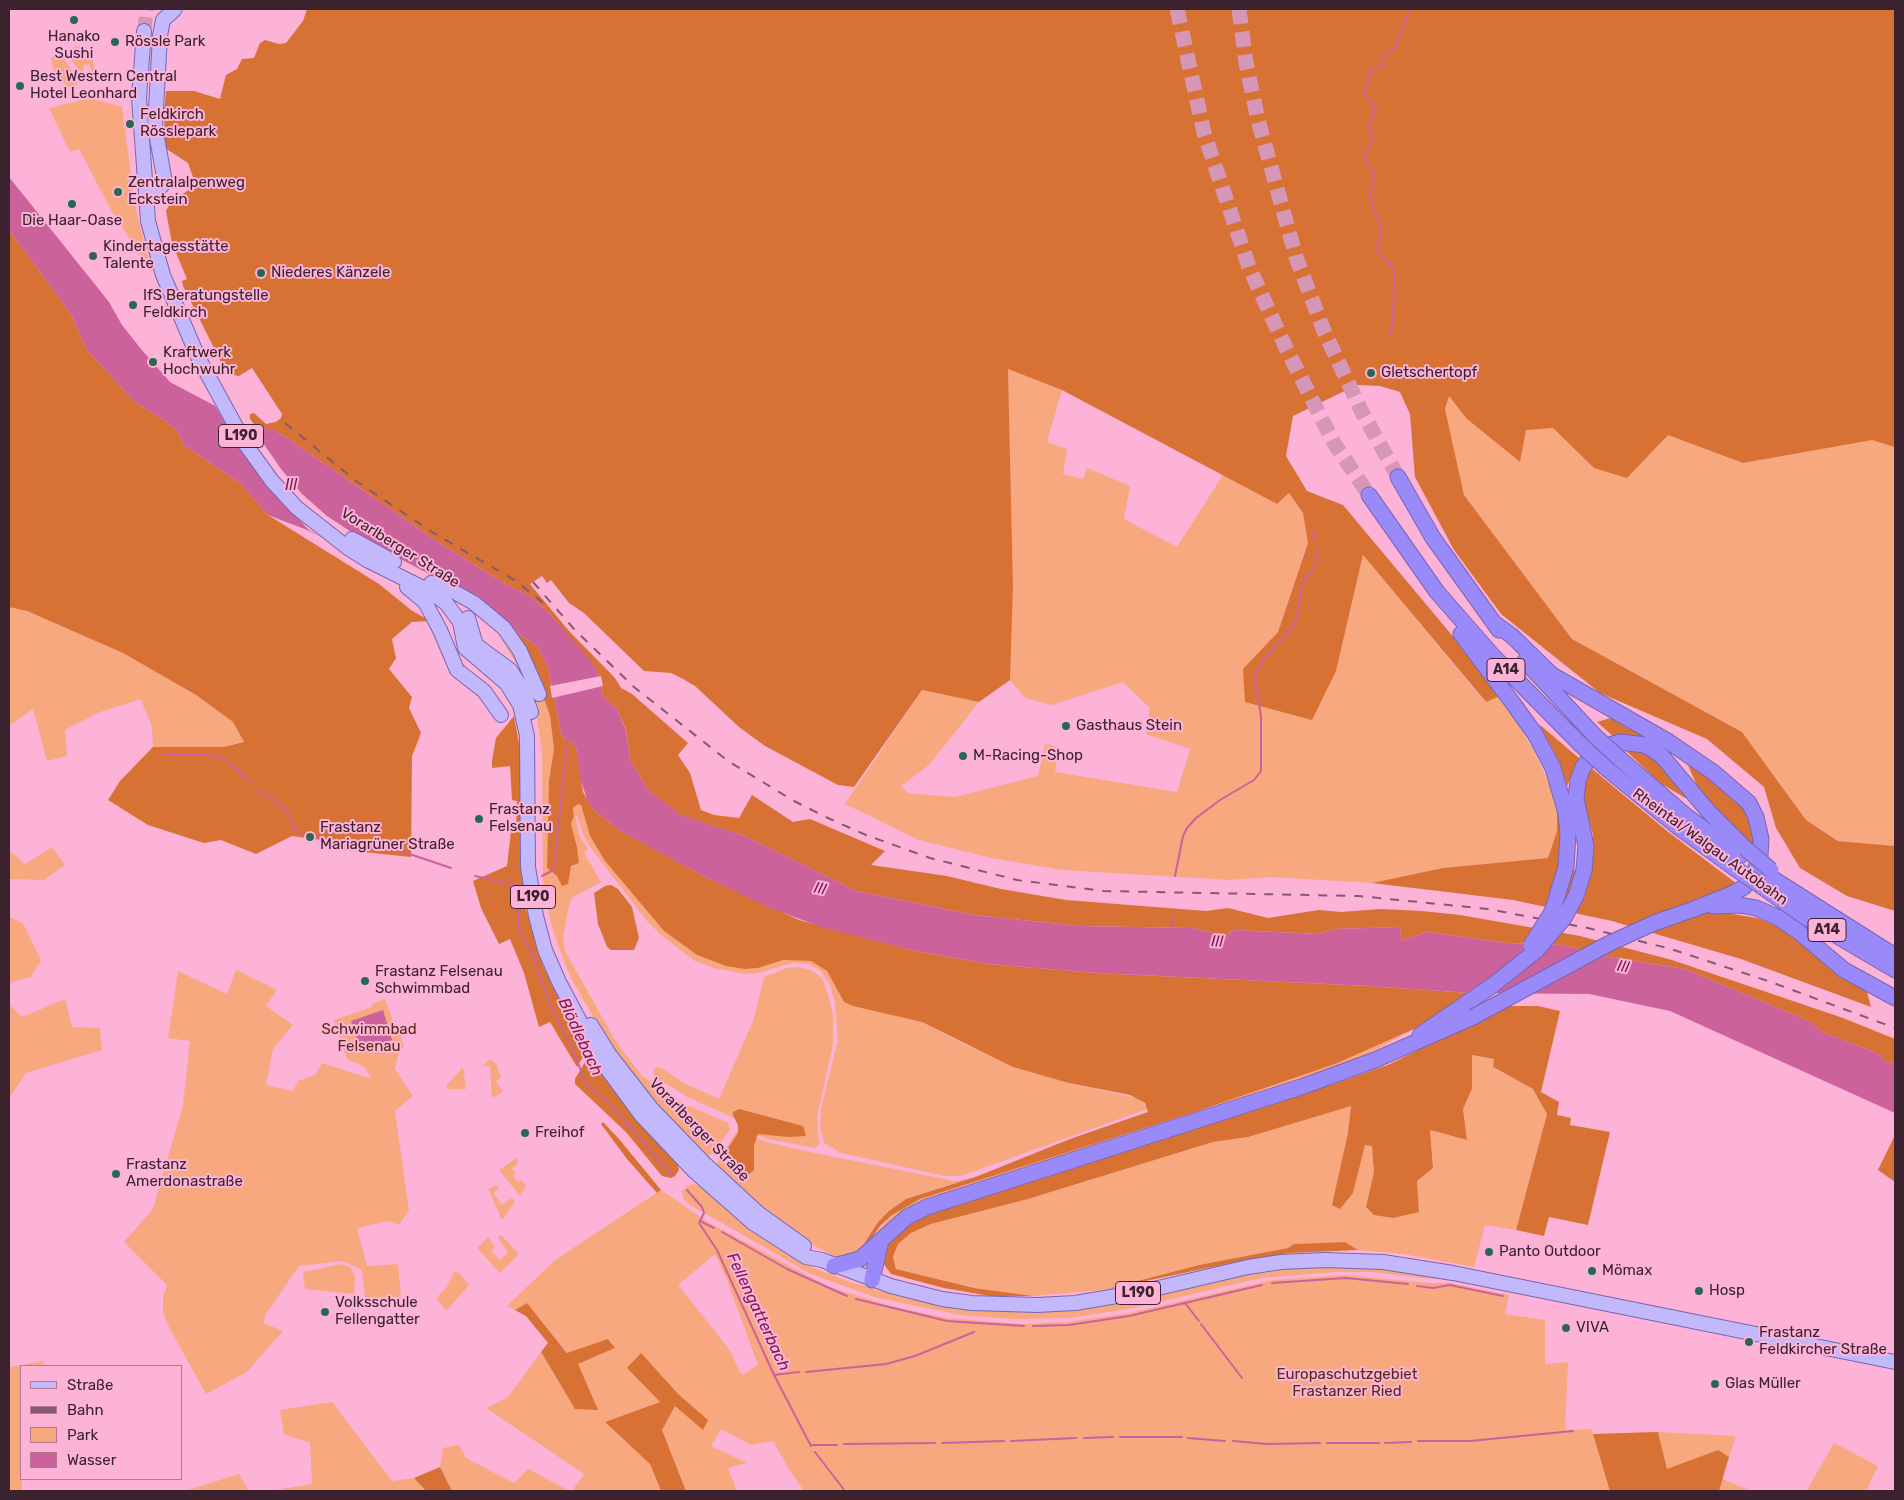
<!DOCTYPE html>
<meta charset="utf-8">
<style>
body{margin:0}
#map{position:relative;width:1904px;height:1500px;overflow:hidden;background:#fcb3d7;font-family:Rubik,sans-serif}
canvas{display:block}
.frame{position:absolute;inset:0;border:10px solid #3c212f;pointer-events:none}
.legend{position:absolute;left:20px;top:1365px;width:162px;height:115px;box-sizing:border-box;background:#fcb3d7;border:1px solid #af7994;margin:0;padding:6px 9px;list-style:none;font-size:15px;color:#3c212f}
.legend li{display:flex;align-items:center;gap:10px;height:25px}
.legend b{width:25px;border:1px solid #af7994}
</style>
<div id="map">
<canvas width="1904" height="1500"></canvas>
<div class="frame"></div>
<ul class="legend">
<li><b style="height:6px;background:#c2b8fb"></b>Straße</li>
<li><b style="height:6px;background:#85596f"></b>Bahn</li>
<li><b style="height:14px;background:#f7a87f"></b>Park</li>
<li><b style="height:14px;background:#cc629b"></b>Wasser</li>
</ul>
</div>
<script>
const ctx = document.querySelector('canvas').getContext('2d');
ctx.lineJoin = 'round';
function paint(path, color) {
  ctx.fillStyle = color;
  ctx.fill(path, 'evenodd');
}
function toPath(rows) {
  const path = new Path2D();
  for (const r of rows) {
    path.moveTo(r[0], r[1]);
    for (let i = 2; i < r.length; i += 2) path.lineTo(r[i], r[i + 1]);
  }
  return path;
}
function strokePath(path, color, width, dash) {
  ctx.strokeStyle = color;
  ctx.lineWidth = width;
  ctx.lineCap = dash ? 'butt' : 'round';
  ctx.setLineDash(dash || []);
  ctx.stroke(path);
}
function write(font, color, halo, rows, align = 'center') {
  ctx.font = font + ' Rubik,sans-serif';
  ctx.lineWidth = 4;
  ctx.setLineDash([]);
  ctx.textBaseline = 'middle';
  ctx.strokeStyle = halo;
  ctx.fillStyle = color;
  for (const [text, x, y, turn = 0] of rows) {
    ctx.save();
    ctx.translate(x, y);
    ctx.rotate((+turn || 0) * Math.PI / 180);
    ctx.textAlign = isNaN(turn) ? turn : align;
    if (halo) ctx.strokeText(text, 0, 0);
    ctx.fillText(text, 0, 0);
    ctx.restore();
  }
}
paint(toPath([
 [75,46,86,47,90,50,98,81,95,82,89,64,84,65,83,71,80,71,72,61,71,55],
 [56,53,63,57,77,79,77,84,72,87,68,87,54,73,51,58],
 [90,98,122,107,135,205,152,274,111,210,79,149,70,152,49,108],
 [1008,369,1062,390,1047,442,1067,449,1063,474,1083,479,1087,468,1130,486,1124,519,1177,547,1223,475,1277,504,1289,493,1303,513,1308,542,1278,632,1243,669,1336,671,1363,555,1485,702,1502,695,1535,754,1557,799,1557,831,1548,858,1443,868,1372,883,1271,877,1229,880,1062,870,991,858,919,840,845,804,922,690,979,702,929,765,901,786,907,793,955,797,1038,776,1045,744,1059,747,1055,772,1177,792,1190,749,1146,734,1150,708,1123,682,1052,705,1025,698,1010,680,1013,586],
 [1449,395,1467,419,1520,462,1526,429,1553,428,1594,468,1668,435,1743,463,1872,439,1895,447,1895,846,1839,841,1806,820,1742,732,1572,639,1464,495,1445,409],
 [9,607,27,611,123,653,196,695,233,722,244,742,224,747,153,747,152,727,141,700,138,700,100,712,65,730,67,756,47,761,33,709,9,726],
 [507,625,538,681,550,716,554,749,549,780,547,868,557,876,561,884,569,878,571,866,579,862,577,847,571,824,574,816,573,808,578,804,581,805,590,836,605,861,664,931,697,955,726,966,744,969,758,968,783,960,811,961,827,971,844,1002,852,1005,922,1022,966,1045,1069,1083,1141,1099,1147,1109,961,1176,944,1176,837,1152,837,1150,825,1144,820,1128,821,1109,838,1040,835,1003,830,985,821,971,809,964,792,963,758,973,744,974,714,968,695,961,661,935,647,921,593,851,584,836,577,816,575,816,580,837,588,849,584,853,601,882,573,897,570,902,563,936,565,951,615,1040,641,1075,684,1104,728,1123,730,1130,708,1158,676,1126,635,1079,603,1034,571,978,561,953,551,923,543,880,542,752,537,717,520,670,497,632],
 [52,847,65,865,44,880,9,879,9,850,25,864],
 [9,917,23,923,41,960,31,977,9,983],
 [798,967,811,970,822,978,828,994,833,1015,833,1045,817,1117,819,1144,815,1148,768,1139,748,1132,736,1119,688,1097,655,1077,653,1073,654,1069,658,1067,663,1069,684,1083,719,1099,753,1021,764,977,787,968],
 [236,970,277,990,266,1006,293,1025,273,1049,266,1085,293,1091,298,1081,315,1075,322,1063,372,1079,364,1067,347,1059,334,1020,372,1007,372,1004,385,999,395,1027,398,1027,404,1046,398,1055,395,1069,413,1096,395,1111,409,1210,399,1225,389,1221,357,1228,367,1266,398,1264,401,1297,365,1297,362,1270,343,1261,299,1266,266,1314,263,1323,283,1331,247,1372,206,1394,169,1327,163,1312,163,1298,167,1285,124,1242,153,1209,183,1105,190,1041,168,1038,178,971,227,994],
 [65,999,72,1027,100,1028,102,1050,26,1073,9,1098,9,1004,22,1017],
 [1414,1029,1370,1053,1336,1067,1214,1106,1193,1116,922,1202,894,1217,862,1254,838,1258,813,1245,762,1208,715,1166,737,1131,767,1142,810,1152,954,1181,967,1179,906,1199,876,1223,862,1246,865,1247,887,1220,898,1210,920,1199,1192,1113,1335,1064],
 [1472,1055,1494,1059,1493,1068,1534,1089,1547,1114,1516,1230,1485,1225,1474,1267,1403,1254,1358,1250,1345,1242,1295,1244,1288,1248,1199,1265,1103,1290,1033,1296,974,1288,896,1269,893,1257,898,1244,911,1233,931,1224,1028,1199,1213,1142,1248,1137,1351,1105,1348,1133,1353,1193,1365,1144,1372,1145,1374,1172,1366,1207,1419,1212,1417,1181,1433,1168,1430,1130,1467,1140,1463,1109,1472,1089],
 [490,1059,496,1064,501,1077,496,1081,503,1092,492,1098,490,1066,482,1066],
 [463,1067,466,1089,447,1089,447,1085],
 [516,1158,519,1162,512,1169,516,1174,513,1176,518,1182,521,1180,526,1186,520,1196,499,1170],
 [694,1184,701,1186,750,1228,814,1268,850,1282,900,1297,961,1309,1036,1313,1092,1308,1242,1276,1313,1266,1372,1267,1536,1293,1538,1297,1445,1279,1421,1278,1371,1272,1335,1272,1261,1278,1133,1308,1071,1318,1012,1319,960,1315,874,1297,811,1274,687,1203,683,1198,682,1191,687,1186],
 [497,1185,499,1188,493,1193,502,1205,512,1198,515,1202,502,1220,488,1189],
 [661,1190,706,1221,827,1286,890,1306,947,1318,1022,1324,1068,1322,1129,1313,1273,1280,1346,1275,1429,1283,1450,1283,1509,1295,1505,1314,1545,1320,1545,1364,1568,1362,1565,1430,1592,1429,1593,1434,1658,1432,1736,1436,1722,1479,1752,1491,804,1491,788,1468,773,1441,751,1445,721,1429,711,1446,747,1463,728,1468,737,1491,686,1491,662,1430,675,1405,703,1430,707,1420,678,1394,627,1368,660,1402,605,1422,650,1464,661,1491,572,1491,584,1474,486,1408,508,1397,541,1352,575,1409,578,1364,615,1348,609,1340,568,1353,527,1303,515,1310,507,1306,555,1260],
 [715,1254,727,1280,758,1365,744,1374,741,1374,730,1351,718,1335,678,1285],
 [501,1235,519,1254,500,1273,477,1248,488,1237,495,1247,491,1251,500,1260,508,1253,498,1237],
 [342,1264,351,1268,355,1277,354,1294,305,1289,303,1272],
 [454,1272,459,1273,469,1285,446,1311,436,1298,447,1287],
 [44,1361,43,1366,21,1366,22,1491,9,1491,9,1367],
 [332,1402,392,1481,414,1478,426,1491,269,1491,312,1484,310,1443,284,1434,280,1410],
 [1834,1443,1878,1466,1866,1491,1807,1490],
 [459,1445,466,1458,514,1483,528,1469,570,1491,452,1491,440,1467,443,1448],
 [239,1474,249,1491,185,1491]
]), '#f7a87f');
paint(toPath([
 [307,9,1895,9,1895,447,1872,440,1743,463,1668,435,1627,478,1594,468,1553,428,1526,430,1520,462,1467,419,1449,396,1445,409,1464,495,1572,639,1742,732,1806,820,1838,841,1895,846,1895,911,1847,896,1800,868,1776,828,1764,787,1707,739,1600,693,1501,614,1454,550,1415,477,1410,414,1400,392,1380,386,1357,385,1293,416,1286,456,1307,491,1343,505,1502,695,1486,702,1363,555,1336,671,1312,720,1245,702,1243,669,1278,632,1308,543,1303,513,1289,493,1277,504,1062,390,1008,369,1013,586,1010,680,979,702,922,690,854,787,838,785,765,746,739,727,695,686,683,679,671,673,644,671,584,613,569,603,551,580,547,583,542,576,530,584,569,631,615,678,621,688,632,694,688,743,678,755,690,773,701,810,714,815,739,818,752,795,793,822,810,819,885,851,871,865,947,876,1001,889,1066,900,1206,911,1228,908,1268,918,1319,910,1341,912,1381,909,1422,911,1460,915,1580,936,1672,960,1843,1018,1895,1039,1895,1062,1888,1063,1877,1053,1822,1032,1811,1022,1685,969,1609,957,1563,945,1507,943,1427,932,1401,941,1400,927,1335,929,1319,934,1233,930,1226,936,1192,928,1078,926,974,915,856,891,747,837,680,815,648,790,630,759,626,730,617,709,603,696,598,673,551,615,531,597,502,582,435,540,289,439,274,430,257,428,250,419,250,414,254,413,266,424,276,422,281,418,282,414,252,368,239,376,233,375,223,366,183,286,182,281,187,279,172,243,166,211,171,202,190,189,193,177,188,163,165,148,164,112,166,91,194,91,220,99,226,75,237,69,242,59,254,58,260,43,265,40,279,44,286,43,303,21],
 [9,230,71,314,86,349,135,402,167,422,177,431,184,445,240,483,268,515,379,584,411,610,430,621,412,622,392,639,396,658,389,669,412,697,409,708,421,733,412,756,411,857,344,850,321,840,292,836,256,854,221,840,204,843,148,825,108,800,120,781,153,747,224,747,244,742,233,722,196,695,123,653,27,611,9,607],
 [507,625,538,647,548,667,562,736,573,743,576,747,583,792,593,809,620,831,654,849,705,877,799,920,916,951,988,964,1096,973,1369,986,1470,993,1414,1029,1335,1064,1192,1113,920,1199,892,1215,881,1225,865,1247,862,1247,877,1223,889,1211,906,1199,978,1176,1070,1139,1148,1112,1145,1103,1130,1095,1069,1083,1013,1067,922,1022,853,1006,844,1002,827,971,811,961,783,960,758,968,744,969,726,966,697,955,664,931,605,861,590,836,581,805,578,804,573,808,574,816,571,824,577,847,579,863,571,866,568,884,562,886,557,876,547,868,549,780,554,749,550,716,538,681],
 [514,716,520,749,521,868,526,909,543,966,583,1048,585,1054,577,1067,550,1022,539,1027,524,973,510,939,499,944,481,908,473,881,507,866,511,831,516,831,517,801,512,800,510,766,492,768,492,761,496,738],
 [1614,717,1647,736,1614,737,1597,722],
 [1539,724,1580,759,1567,786,1560,763],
 [1639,747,1661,763,1687,799,1660,783,1624,749],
 [1685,758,1736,797,1755,824,1756,850,1700,793],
 [1590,767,1667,831,1737,884,1728,890,1696,899,1702,914,1715,911,1757,918,1780,927,1806,946,1835,972,1867,992,1871,1007,1741,959,1612,921,1513,900,1372,883,1443,868,1548,858,1557,831,1557,809,1563,831,1559,868,1591,873,1593,835,1583,800,1583,781],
 [611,885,618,889,632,907,639,938,634,950,611,950,607,947,598,924,594,893,605,886],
 [1507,1006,1538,1006,1560,1011,1541,1092,1559,1102,1557,1115,1571,1118,1570,1125,1610,1132,1588,1225,1549,1217,1544,1236,1516,1230,1547,1114,1533,1089,1493,1067,1494,1059,1472,1055,1472,1089,1463,1109,1467,1140,1430,1130,1433,1168,1417,1181,1419,1212,1393,1218,1374,1215,1366,1207,1374,1172,1372,1146,1365,1145,1353,1193,1340,1209,1332,1205,1348,1133,1351,1106,1248,1137,1213,1142,1028,1199,931,1224,911,1233,898,1244,893,1257,896,1269,974,1288,1033,1296,990,1296,944,1288,891,1274,885,1266,882,1258,888,1241,909,1222,926,1214,1334,1084,1390,1064],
 [591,1052,623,1102,677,1163,679,1170,675,1176,671,1178,662,1176,626,1132,575,1084,575,1079],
 [739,1109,803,1126,806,1136,788,1137,758,1134,754,1145,754,1170,748,1175,735,1172,726,1163,724,1154,738,1133,738,1125,733,1115,733,1112],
 [603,1122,619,1139,661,1190,657,1193,627,1159,601,1124],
 [1895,1135,1895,1182,1878,1170],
 [1345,1242,1358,1250,1290,1253,1245,1260,1103,1290,1199,1265,1288,1248,1294,1244],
 [527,1303,567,1353,608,1339,615,1348,578,1364,598,1410,575,1409,541,1352,548,1343,526,1316,515,1310],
 [641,1353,678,1394,708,1420,703,1430,675,1406,662,1430,686,1491,661,1491,650,1464,605,1422,660,1402,627,1368],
 [1658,1432,1667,1469,1718,1450,1729,1457,1719,1491,1610,1491,1593,1434],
 [440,1467,452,1491,426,1491,414,1478]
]), '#d87134');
paint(toPath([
 [9,177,109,302,122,325,141,349,170,382,253,426,274,430,289,439,435,540,502,582,531,597,551,615,592,662,598,673,603,696,617,709,626,731,630,759,648,790,681,815,747,837,856,891,974,915,1078,926,1192,928,1226,936,1233,930,1319,934,1335,929,1400,927,1401,941,1427,932,1507,943,1563,945,1609,957,1685,969,1811,1022,1822,1032,1877,1053,1888,1063,1895,1062,1895,1113,1670,1011,1589,994,1470,993,1369,986,1096,973,988,964,916,951,824,928,770,908,705,877,620,831,593,809,588,802,580,778,576,747,573,743,562,736,548,667,538,647,507,625,307,530,268,515,240,483,184,445,177,431,167,422,135,402,86,349,71,314,9,230],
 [383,1010,392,1040,361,1050,351,1021]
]), '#cc629b');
paint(toPath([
 [214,404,248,421,281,469,302,494,327,516,359,537,461,591,469,606,467,608,342,549,309,530,261,479,238,445],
 [601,676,603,686,552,698,550,686]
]), '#fcb3d7');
strokePath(toPath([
 [1391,336,1395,280,1392,267,1377,251,1381,229,1370,197,1374,175,1365,160,1366,150,1373,141,1373,135,1368,127,1376,108,1363,91,1368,85,1370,70,1383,66,1382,56,1395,48,1410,9],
 [1312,530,1315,541],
 [163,754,196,754,219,757,228,762,250,782],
 [257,790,278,802,289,815,295,830,301,833],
 [313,834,342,847,380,844,451,868],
 [475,876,521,886],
 [542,876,555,869,557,836,568,738],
 [1175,876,1183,836,1187,828,1196,818,1220,800,1254,780,1261,771,1261,717,1255,676,1263,660,1292,628,1297,618,1301,590,1305,579,1315,568,1317,551],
 [523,885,518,889,519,928,532,954,554,1014,573,1050,586,1084,607,1101,672,1175],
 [1171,928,1173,915],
 [687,1190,702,1207,704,1213,699,1223,717,1250,774,1375,811,1446],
 [700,1221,714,1228],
 [722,1232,787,1269,847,1296],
 [1272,1283,1346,1278,1408,1284],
 [1417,1286,1433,1288,1450,1285,1503,1296],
 [856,1299,947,1321,1024,1326],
 [1185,1303,1199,1321],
 [1201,1324,1242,1378],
 [1033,1326,1069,1325,1129,1316,1262,1285],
 [806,1372,886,1364,915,1356,974,1332],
 [774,1375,799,1372],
 [1120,1437,1182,1437],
 [1084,1438,1113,1437],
 [1188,1438,1225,1441],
 [1011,1441,1076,1438],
 [1233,1441,1267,1444,1320,1443],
 [1418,1441,1470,1441,1573,1431],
 [942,1443,1004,1441],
 [1327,1443,1379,1443],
 [1385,1443,1411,1442],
 [844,1444,935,1443],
 [812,1445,837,1445],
 [815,1452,845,1491]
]), '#cc629b', 2);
strokePath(toPath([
 [144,31,147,9]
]), '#d696b5', 14, [14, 7]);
strokePath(toPath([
 [1177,9,1204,133,1249,267,1286,348,1334,443,1369,495],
 [1239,9,1246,63,1258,120,1296,257,1324,331,1361,410,1398,477]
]), '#d696b5', 15, [15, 8]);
const major = toPath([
 [144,31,139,98,148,221,163,275,198,357,246,445,272,481,297,508,348,548,367,560,427,590,446,603,460,622,465,648,507,684,520,705,527,736,528,867,536,916,545,950,559,982,600,1059,642,1116,694,1171,753,1223,806,1257,822,1260,891,1286,942,1299,972,1303,1037,1305,1075,1303,1141,1292,1248,1267,1281,1262,1325,1260,1383,1262,1453,1273,1895,1362],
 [146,192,158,190,165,182,155,127,160,36,163,20,175,9],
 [352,539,394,562],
 [431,583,442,585,474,603,504,628,520,651,539,694],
 [407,587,425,602,440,630],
 [468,618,476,645,510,670,522,688,531,712],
 [457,670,484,691,501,715],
 [591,1025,609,1054,651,1108,706,1165,758,1213,804,1246]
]);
const highway = toPath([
 [1398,477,1433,538,1499,630],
 [1369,495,1437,592,1493,656,1580,744],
 [1493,622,1512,636,1552,675,1669,742,1713,772,1749,803,1756,817,1761,839,1760,856,1754,874,1744,887,1732,894,1694,909],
 [1461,634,1515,706,1535,734,1553,768,1566,813,1568,834,1566,867],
 [1525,661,1594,735],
 [1620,759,1685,815,1740,856],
 [1606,768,1678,827,1733,867],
 [1584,870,1586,846,1576,799,1578,780,1583,767,1594,753,1603,747,1620,742,1645,745,1661,755,1708,811,1745,848],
 [1767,875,1895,956],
 [1761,886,1807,918,1895,970],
 [1713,906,1740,905,1756,908,1777,917,1799,932,1844,970,1895,998],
 [1420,1035,1493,985,1537,950],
 [834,1266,860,1259,907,1217,927,1207,1304,1086,1375,1060,1473,1017],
 [872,1280,881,1240]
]);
strokePath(major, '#7965b2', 16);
strokePath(highway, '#7965b2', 17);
strokePath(major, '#c2b8fb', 14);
strokePath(highway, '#9a89f8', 15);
strokePath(toPath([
 [285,423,356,481,432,532,516,581,547,606],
 [533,582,574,629,634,687,728,761,794,801,830,819,866,835,930,858,1017,880,1104,891,1359,896,1488,909,1588,928,1671,949,1771,982,1895,1028]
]), '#85596f', 2, [9, 9]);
const majorBridge = toPath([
 [440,630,457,670]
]);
const highwayBridge = toPath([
 [1594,735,1620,759],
 [1580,744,1606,768],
 [1745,848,1771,870],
 [1733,867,1761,886],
 [1531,945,1552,912,1566,867],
 [1537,950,1564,918,1576,896,1584,870],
 [1473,1017,1608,944,1654,923,1694,909]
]);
strokePath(majorBridge, '#7965b2', 16, []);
strokePath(highwayBridge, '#7965b2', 17, []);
strokePath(majorBridge, '#c2b8fb', 14);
strokePath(highwayBridge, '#9a89f8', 15);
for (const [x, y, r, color] of [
 [74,20,5,"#2a6753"],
 [115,42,5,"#2a6753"],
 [20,86,5,"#2a6753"],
 [130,124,5,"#2a6753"],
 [118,192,5,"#2a6753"],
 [72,204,5,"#2a6753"],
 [93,256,5,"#2a6753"],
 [261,273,5,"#2a6753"],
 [133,305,5,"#2a6753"],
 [153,362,5,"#2a6753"],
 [1371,373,5,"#2a6753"],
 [1066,726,5,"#2a6753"],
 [963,756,5,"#2a6753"],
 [479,819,5,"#2a6753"],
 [310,837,5,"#2a6753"],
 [365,981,5,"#2a6753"],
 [525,1133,5,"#2a6753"],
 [116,1174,5,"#2a6753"],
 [1489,1252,5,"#2a6753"],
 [1592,1271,5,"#2a6753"],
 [1699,1291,5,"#2a6753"],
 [325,1312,5,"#2a6753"],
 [1566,1328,5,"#2a6753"],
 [1749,1342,5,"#2a6753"],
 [1715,1384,5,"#2a6753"]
]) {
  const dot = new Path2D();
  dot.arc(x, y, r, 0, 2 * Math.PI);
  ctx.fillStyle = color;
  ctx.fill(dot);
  strokePath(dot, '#fcb3d7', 2);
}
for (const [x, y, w] of [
 [241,436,45],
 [1506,670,38],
 [533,897,45],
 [1827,930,38],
 [1138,1293,45]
]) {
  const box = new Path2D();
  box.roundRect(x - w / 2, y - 11.5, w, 23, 4);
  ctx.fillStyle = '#fcb3d7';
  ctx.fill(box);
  strokePath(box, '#3c212f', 1);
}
write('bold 14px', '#3c212f', null, [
 ["L190",241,436],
 ["A14",1506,670],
 ["L190",533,897],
 ["A14",1827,930],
 ["L190",1138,1293]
]);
write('15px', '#3c212f', '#fcb3d7', [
 ["Hanako",74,37,"center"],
 ["Sushi",74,54,"center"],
 ["Rössle Park",125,42],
 ["Best Western Central",30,77],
 ["Hotel Leonhard",30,94],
 ["Feldkirch",140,115],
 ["Rösslepark",140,132],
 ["Zentralalpenweg",128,183],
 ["Eckstein",128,200],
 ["Die Haar-Oase",72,221,"center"],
 ["Kindertagesstätte",103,247],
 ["Talente",103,264],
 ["Niederes Känzele",271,273],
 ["IfS Beratungstelle",143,296],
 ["Feldkirch",143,313],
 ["Kraftwerk",163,353],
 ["Hochwuhr",163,370],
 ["Gletschertopf",1381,373],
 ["Gasthaus Stein",1076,726],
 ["M-Racing-Shop",973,756],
 ["Frastanz",489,810],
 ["Felsenau",489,827],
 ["Frastanz",320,828],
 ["Mariagrüner Straße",320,845],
 ["Frastanz Felsenau",375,972],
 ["Schwimmbad",375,989],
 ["Freihof",535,1133],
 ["Frastanz",126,1165],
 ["Amerdonastraße",126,1182],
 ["Panto Outdoor",1499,1252],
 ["Mömax",1602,1271],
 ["Hosp",1709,1291],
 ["Volksschule",335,1303],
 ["Fellengatter",335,1320],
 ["VIVA",1576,1328],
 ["Frastanz",1759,1333],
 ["Feldkircher Straße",1759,1350],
 ["Glas Müller",1725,1384]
], 'left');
write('15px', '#3c212f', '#fcb3d7', [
 ["Vorarlberger Straße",400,548,32],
 ["Rheintal/Walgau Autobahn",1710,847,36],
 ["Vorarlberger Straße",699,1130,46]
]);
write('15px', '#542a12', '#fcb3d7', [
 ["Schwimmbad",369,1030],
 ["Felsenau",369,1047],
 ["Europaschutzgebiet",1347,1375],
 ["Frastanzer Ried",1347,1392]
]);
write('italic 16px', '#7a1a54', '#fcb3d7', [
 ["Ill",291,485],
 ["Ill",820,889,13],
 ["Ill",1217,942,3],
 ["Ill",1623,967,11],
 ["Blödlebach",580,1037,65],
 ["Fellengatterbach",758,1312,65]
]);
</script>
